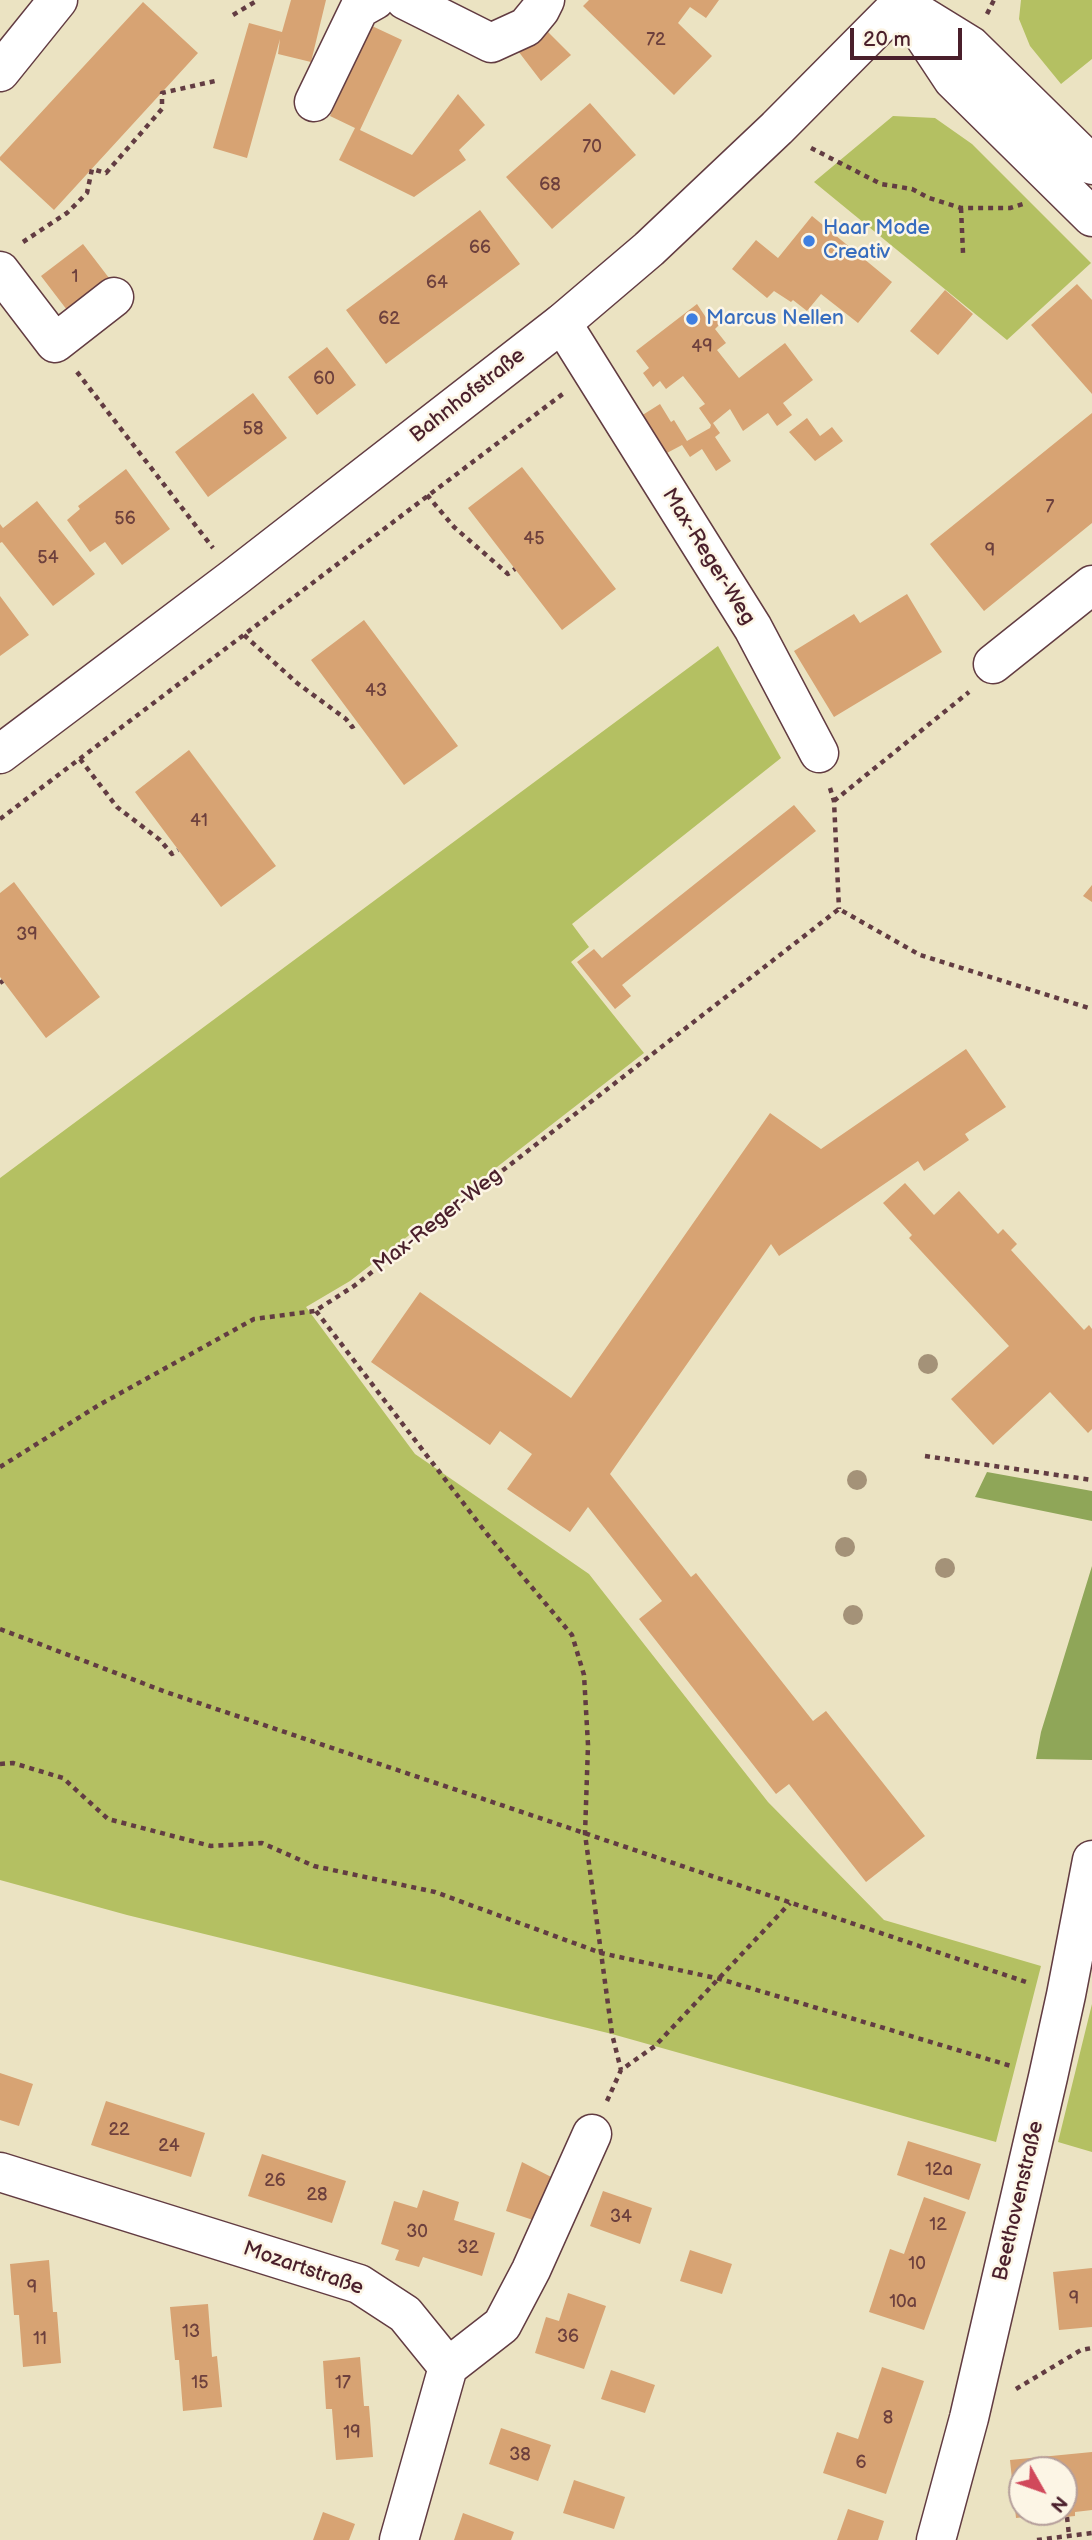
<!DOCTYPE html>
<meta charset="utf-8">
<style>
body{margin:0}
#map{position:relative;width:1092px;height:2540px;overflow:hidden;background:#ebe3c2;font-family:"Balsamiq Sans",sans-serif}
canvas{display:block}
.north{position:absolute;left:1008px;top:2456px;width:70px;height:70px;box-sizing:border-box;background:#fcf5e5;border:2px solid #b59f9b;border-radius:50%;rotate:130deg;font-size:19px;font-weight:700;line-height:28px;text-align:center;color:#4a1f2b}
.north::after{content:'';display:block;margin:auto;width:24px;height:32px;background:#d1495b;clip-path:polygon(50% 0,100% 100%,50% 72%,0 100%)}
.scale{position:absolute;left:850px;top:28px;width:112px;height:32px;box-sizing:border-box;border:4px solid #4a1f2b;border-top:0;padding-left:9px;font-size:21px;line-height:24px;white-space:nowrap;color:#4a1f2b;-webkit-text-stroke:5px #fcf5e5;paint-order:stroke}
</style>
<div id="map">
<canvas width="1092" height="2540"></canvas>
<div class="north">N</div>
<div class="scale">20 m</div>
</div>
<script>
const ctx = document.querySelector('canvas').getContext('2d');
ctx.lineJoin = 'round';
function paint(path, color) {
  ctx.fillStyle = color;
  ctx.fill(path, 'evenodd');
}
function toPath(rows) {
  const path = new Path2D();
  for (const r of rows) {
    path.moveTo(r[0], r[1]);
    for (let i = 2; i < r.length; i += 2) path.lineTo(r[i], r[i + 1]);
  }
  return path;
}
function strokePath(path, color, width, dash) {
  ctx.strokeStyle = color;
  ctx.lineWidth = width;
  ctx.lineCap = dash ? 'butt' : 'round';
  ctx.setLineDash(dash || []);
  ctx.stroke(path);
}
function write(font, color, halo, rows, align = 'center') {
  ctx.font = font + ' "Balsamiq Sans",sans-serif';
  ctx.lineWidth = 5;
  ctx.setLineDash([]);
  ctx.textBaseline = 'middle';
  ctx.strokeStyle = halo;
  ctx.fillStyle = color;
  for (const [text, x, y, turn = 0] of rows) {
    ctx.save();
    ctx.translate(x, y);
    ctx.rotate((+turn || 0) * Math.PI / 180);
    ctx.textAlign = isNaN(turn) ? turn : align;
    if (halo) ctx.strokeText(text, 0, 0);
    ctx.fillText(text, 0, 0);
    ctx.restore();
  }
}
paint(toPath([
 [1021,0,1092,0,1092,59,1061,84,1030,46,1019,19],
 [893,116,935,118,972,144,1091,263,1007,340,814,182],
 [718,646,781,758,572,924,589,947,571,962,644,1053,350,1281,306,1307,415,1454,589,1574,768,1802,884,1920,1041,1966,996,2142,612,2034,127,1915,0,1880,0,1178],
 [1092,2004,1092,2152,1058,2142]
]), '#b4c062');
paint(toPath([
 [987,1472,1092,1491,1092,1521,975,1497],
 [1092,1566,1092,1760,1036,1759,1041,1732]
]), '#8fa658');
paint(toPath([
 [291,0,326,0,311,62,278,54,280,39,247,158,213,148,249,23,282,32],
 [589,0,719,0,706,18,690,7,678,23,712,56,674,95,583,6],
 [143,2,198,53,54,210,0,160,0,157],
 [372,26,402,40,360,130,412,155,458,94,485,125,459,150,466,160,414,197,339,160,355,128,330,116],
 [547,31,571,55,541,81,515,47],
 [590,103,636,155,552,229,506,177],
 [480,210,520,264,386,364,346,310],
 [812,216,892,282,858,323,821,294,807,311,793,300,791,302,774,291,767,298,732,269,756,240,778,258],
 [83,244,109,278,67,310,41,276],
 [1077,284,1092,300,1092,394,1031,325],
 [945,290,973,314,938,355,910,331],
 [697,304,709,322,716,317,721,323,715,329,726,343,717,350,739,378,785,343,813,380,783,403,792,415,777,426,768,413,743,431,730,409,713,423,720,433,715,437,731,461,716,471,702,449,690,457,682,445,665,454,641,416,660,404,671,422,674,420,687,441,710,428,711,425,699,408,705,404,683,376,666,389,660,381,653,387,643,373,649,368,636,351],
 [327,347,356,385,317,415,288,377],
 [253,393,287,438,208,497,175,452],
 [1092,413,1092,523,984,611,930,544],
 [807,418,820,436,832,427,843,441,815,461,789,432],
 [522,467,616,589,562,630,468,508],
 [126,469,170,529,122,565,105,542,90,552,67,520,80,509,78,506],
 [37,501,95,574,53,606,2,542,0,543,0,524,3,528],
 [907,594,942,652,834,717,794,651,854,614,860,623],
 [0,596,29,635,0,656],
 [364,620,458,746,404,785,311,660],
 [189,750,276,866,221,907,135,792],
 [794,805,816,831,622,985,631,996,615,1009,577,962,594,949,602,958],
 [14,882,100,997,46,1038,0,977,0,893],
 [1092,885,1092,902,1083,896],
 [966,1049,1006,1107,965,1134,969,1140,924,1171,918,1161,779,1256,771,1244,610,1474,691,1577,696,1573,813,1721,826,1711,925,1836,866,1882,789,1784,776,1794,639,1619,662,1601,588,1507,570,1532,507,1489,532,1454,500,1431,490,1445,371,1362,420,1292,571,1398,770,1113,821,1149],
 [905,1183,934,1215,959,1191,998,1234,1003,1229,1017,1244,1011,1250,1084,1330,1089,1325,1092,1329,1092,1429,1088,1433,1050,1392,993,1445,951,1399,1009,1346,909,1238,912,1235,883,1203],
 [0,2073,33,2084,19,2126,0,2120],
 [106,2101,205,2133,191,2177,91,2145],
 [908,2141,981,2164,969,2200,897,2175],
 [262,2154,346,2181,332,2223,248,2196],
 [522,2162,559,2181,539,2222,506,2211],
 [423,2190,459,2202,454,2220,495,2233,482,2276,423,2257,419,2267,395,2260,399,2250,381,2244,394,2201,417,2208],
 [603,2191,652,2208,640,2244,590,2226],
 [924,2197,966,2212,924,2330,869,2312,890,2249,904,2254],
 [690,2250,732,2264,722,2294,680,2281],
 [49,2260,53,2312,57,2312,61,2363,23,2367,19,2315,14,2315,10,2264],
 [1092,2268,1092,2327,1059,2330,1053,2272],
 [568,2293,606,2306,584,2369,535,2353,546,2317,559,2321],
 [208,2304,212,2357,217,2356,222,2407,183,2411,179,2360,175,2360,170,2307],
 [360,2357,364,2406,369,2406,373,2457,336,2460,332,2409,326,2409,323,2361],
 [882,2367,924,2381,886,2494,823,2473,837,2432,858,2439],
 [611,2370,655,2385,645,2413,601,2399],
 [501,2428,551,2445,538,2481,489,2464],
 [1092,2452,1092,2510,1075,2512,1075,2516,1055,2518,1055,2512,1064,2512,1064,2470,1022,2470,1022,2512,1052,2512,1052,2514,1016,2518,1010,2460],
 [574,2480,625,2497,614,2529,563,2513],
 [848,2509,884,2521,878,2540,837,2540],
 [323,2512,355,2524,349,2540,313,2540],
 [463,2513,514,2532,511,2540,454,2540]
]), '#d7a373');
const minor = toPath([
 [405,0,491,43,526,27,540,10,545,0],
 [902,3,953,80,1092,217],
 [911,9,971,46,1092,165],
 [0,72,58,0],
 [314,102,359,9,375,0],
 [0,271,55,343,114,297],
 [562,323,753,628,819,753],
 [993,664,1092,585],
 [0,2172,359,2284,405,2314,448,2367,399,2540],
 [448,2367,502,2325,531,2270,592,2134],
 [936,2540,969,2418,1048,2077,1066,1995,1092,1860]
]);
const major = toPath([
 [0,754,235,577,562,323,649,249,777,128,904,0]
]);
strokePath(minor, '#623c42', 41);
strokePath(major, '#623c42', 41);
strokePath(toPath([
 [987,14,994,0],
 [233,15,258,0],
 [811,148,881,184,912,189,929,198,961,208,1010,208,1023,204],
 [961,208,963,253],
 [23,242,67,213,87,193,92,169,106,173,162,109,162,93,215,81],
 [77,372,213,548],
 [427,495,454,527,508,574,515,569],
 [244,635,297,683,346,719,352,727,358,723],
 [80,759,117,807,160,840,172,854,178,850],
 [830,788,834,801,839,909],
 [834,801,969,692],
 [0,819,564,393],
 [0,983,3,981],
 [316,1311,487,1534,572,1635,584,1675,588,1745,585,1834,612,2034,621,2070],
 [925,1456,1092,1480],
 [0,1467,99,1405,254,1319,315,1311,354,1286,839,909,920,955,1092,1009],
 [0,1629,166,1692,1029,1983],
 [0,1764,13,1763,63,1778,108,1819,211,1846,262,1843,314,1866,435,1892,601,1953,720,1979,1011,2066],
 [607,2101,621,2070,655,2046,790,1903],
 [1016,2389,1081,2350,1092,2348],
 [1067,2517,1069,2535],
 [1037,2540,1092,2533]
]), '#623c42', 4.5, [5, 5]);
strokePath(minor, '#fff', 38);
strokePath(major, '#fff', 38);
ctx.fillStyle = '#a49278';
for (const [x, y] of [
 [928,1364],
 [857,1480],
 [845,1547],
 [945,1568],
 [853,1615]
]) {
  ctx.beginPath();
  ctx.arc(x, y, 10, 0, 2 * Math.PI);
  ctx.fill();
}
for (const [x, y, r, color] of [
 [809,241,7,"#3f7fe0"],
 [692,319,7,"#3f7fe0"]
]) {
  const dot = new Path2D();
  dot.arc(x, y, r, 0, 2 * Math.PI);
  ctx.fillStyle = color;
  ctx.fill(dot);
  strokePath(dot, '#fcf5e5', 2.5);
}
write('18px', '#6d403d', null, [
 ["72",656,40],
 ["70",592,147],
 ["68",550,185],
 ["66",480,248],
 ["1",75,277],
 ["64",437,283],
 ["62",389,319],
 ["49",702,347],
 ["60",324,379],
 ["58",253,429],
 ["7",1050,507],
 ["56",125,519],
 ["45",534,539],
 ["9",990,551],
 ["54",48,558],
 ["43",376,691],
 ["41",199,821],
 ["39",27,935],
 ["22",119,2130],
 ["24",169,2146],
 ["12a",939,2170],
 ["26",275,2181],
 ["28",317,2195],
 ["34",621,2217],
 ["12",938,2225],
 ["30",417,2232],
 ["32",468,2248],
 ["10",917,2264],
 ["9",32,2288],
 ["9",1074,2299],
 ["10a",903,2302],
 ["13",191,2332],
 ["36",568,2337],
 ["11",40,2339],
 ["15",200,2383],
 ["17",343,2383],
 ["8",888,2418],
 ["19",352,2433],
 ["38",520,2455],
 ["6",861,2463]
]);
write('21px', '#366cbe', '#fcf5e5', [
 ["Haar Mode",823,229],
 ["Creativ",823,253],
 ["Marcus Nellen",706,319]
], 'left');
write('21px', '#4a1f2b', '#fcf5e5', [
 ["Bahnhofstraße",468,396,-38],
 ["Max-Reger-Weg",708,557,58],
 ["Max-Reger-Weg",438,1221,-38],
 ["Beethovenstraße",1019,2201,-77],
 ["Mozartstraße",303,2269,19]
]);
</script>
